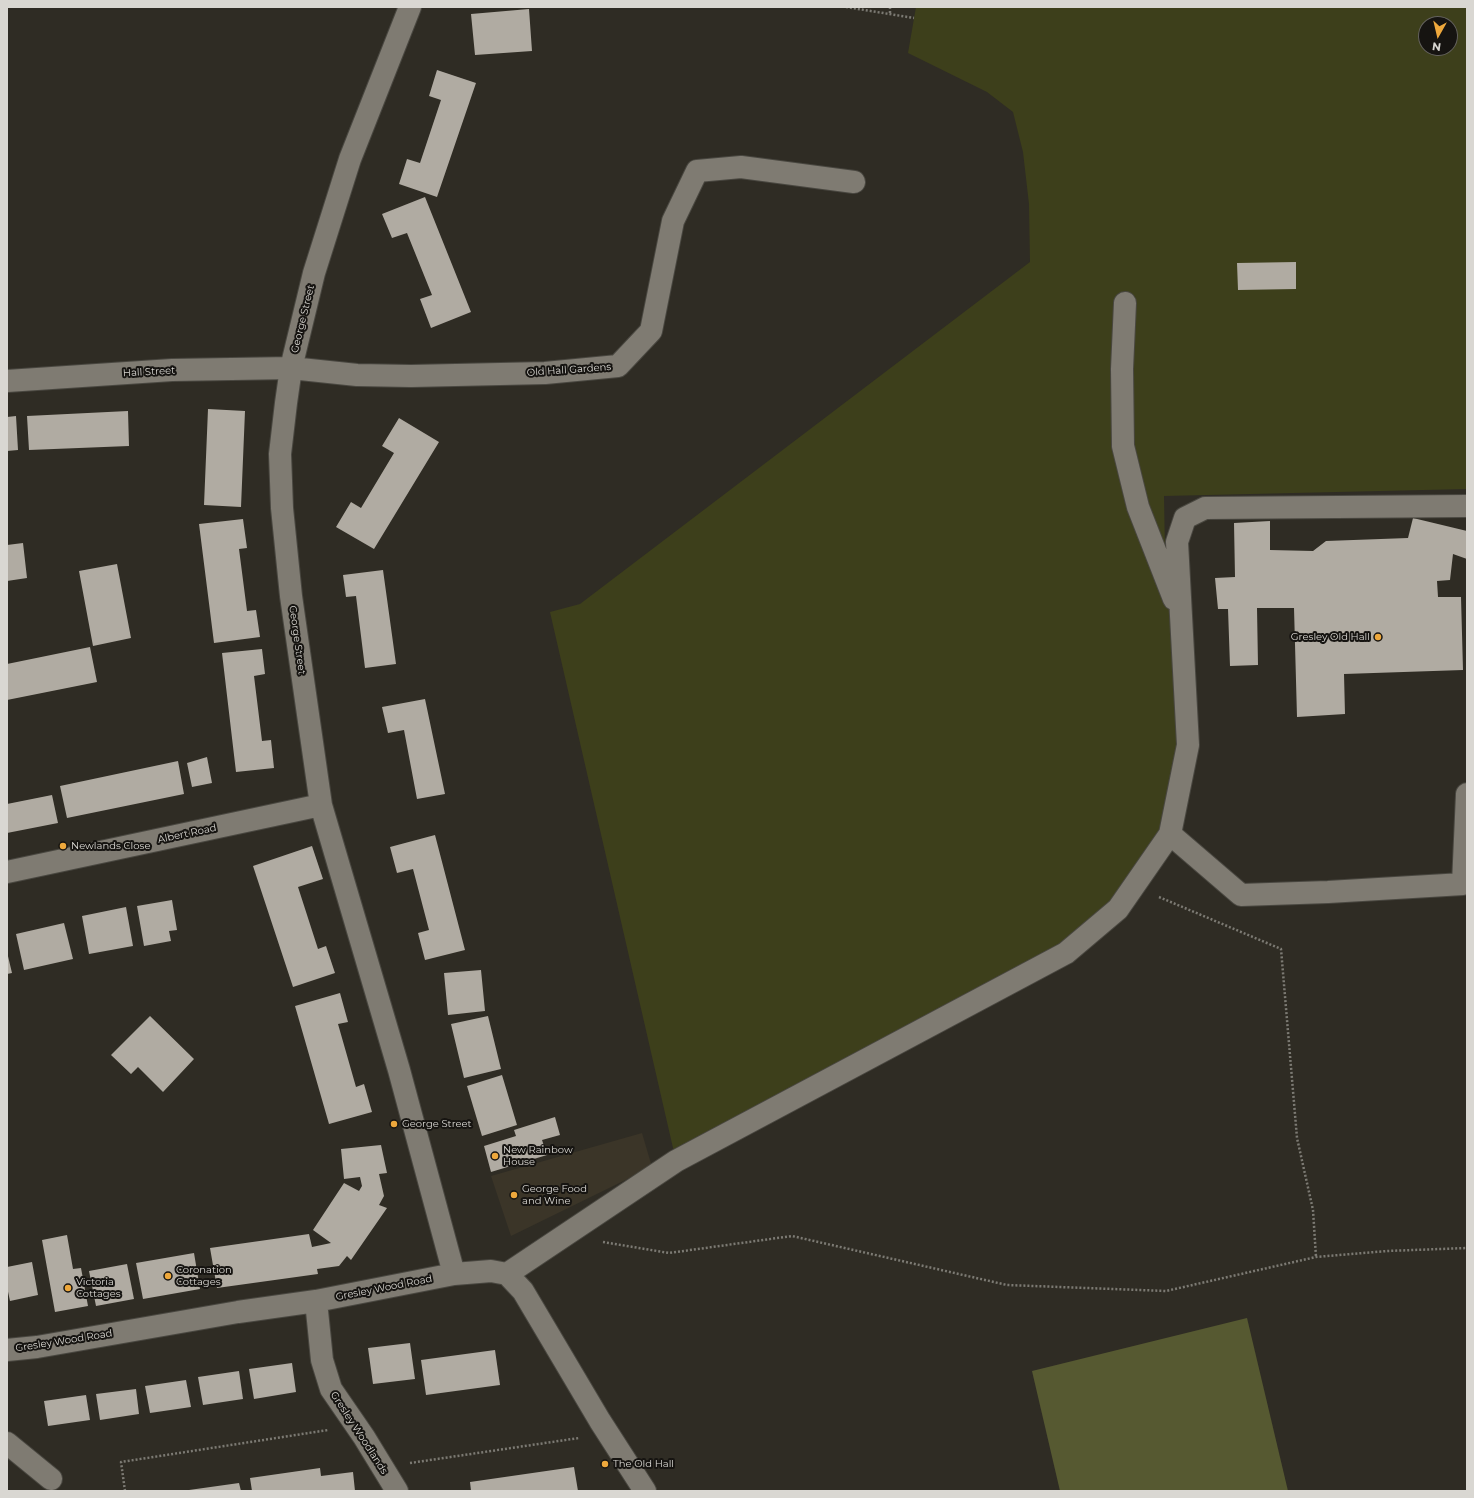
<!DOCTYPE html>
<style>
body{margin:0}
#map{position:relative;width:1474px;height:1498px;overflow:hidden;background:#2f2c24;font-family:Montserrat,sans-serif}
canvas{display:block}
.frame{position:absolute;inset:0;border:8px solid #d9d7d2;pointer-events:none}
.north{position:absolute;left:1418px;top:16px;width:40px;height:40px;box-sizing:border-box;background:#161411;border:1px solid #64625e;border-radius:50%;rotate:188deg;font-size:11px;font-weight:700;line-height:16px;text-align:center;color:#d9d7d2}
.north::after{content:'';display:block;margin:auto;width:14px;height:18px;background:#eea83c;clip-path:polygon(50% 0,100% 100%,50% 72%,0 100%)}
</style>
<div id="map">
<canvas width="1474" height="1498"></canvas>
<div class="frame"></div>
<div class="north">N</div>
</div>
<script>
const ctx = document.querySelector('canvas').getContext('2d');
ctx.lineJoin = 'round';
function paint(path, color) {
  ctx.fillStyle = color;
  ctx.fill(path, 'evenodd');
}
function toPath(rows) {
  const path = new Path2D();
  for (const r of rows) {
    path.moveTo(r[0], r[1]);
    for (let i = 2; i < r.length; i += 2) path.lineTo(r[i], r[i + 1]);
  }
  return path;
}
function strokePath(path, color, width, dash) {
  ctx.strokeStyle = color;
  ctx.lineWidth = width;
  ctx.lineCap = dash ? 'butt' : 'round';
  ctx.setLineDash(dash || []);
  ctx.stroke(path);
}
function write(font, color, halo, rows, align = 'center') {
  ctx.font = font + ' Montserrat,sans-serif';
  ctx.lineWidth = 4;
  ctx.setLineDash([]);
  ctx.textBaseline = 'middle';
  ctx.strokeStyle = halo;
  ctx.fillStyle = color;
  for (const [text, x, y, turn = 0] of rows) {
    ctx.save();
    ctx.translate(x, y);
    ctx.rotate((+turn || 0) * Math.PI / 180);
    ctx.textAlign = isNaN(turn) ? turn : align;
    if (halo) ctx.strokeText(text, 0, 0);
    ctx.fillText(text, 0, 0);
    ctx.restore();
  }
}
paint(toPath([
 [642,1133,652,1167,511,1236,491,1176]
]), '#3b3528');
paint(toPath([
 [916,7,1467,7,1467,489,1164,496,1165,553,1188,745,1170,834,1066,953,676,1161,550,612,580,604,1030,262,1029,204,1023,152,1013,112,987,92,908,53],
 [1426,24,1450,24,1450,48,1426,48]
]), '#3d3f1b');
paint(toPath([
 [1247,1318,1288,1491,1060,1491,1032,1371]
]), '#565931');
paint(toPath([
 [529,9,532,51,475,55,471,14],
 [437,70,476,83,437,197,399,184,407,159,420,163,441,100,429,96],
 [425,197,471,312,431,328,420,299,432,295,407,233,392,238,382,214],
 [1296,262,1296,289,1238,290,1237,263],
 [208,409,245,411,241,507,204,505],
 [128,411,129,446,29,450,27,416],
 [16,416,18,450,7,451,7,417],
 [399,418,439,442,374,549,336,527,351,502,361,508,394,453,382,446],
 [1413,518,1467,531,1467,559,1453,554,1450,580,1437,581,1438,597,1461,597,1463,670,1344,674,1345,714,1297,717,1294,608,1257,608,1258,665,1230,666,1228,609,1218,609,1215,578,1235,577,1234,523,1270,521,1270,550,1313,551,1326,541,1408,538],
 [243,519,247,548,239,549,247,611,256,610,260,637,214,643,199,524],
 [23,543,27,578,7,581,7,545],
 [117,564,131,638,93,646,79,571],
 [383,570,396,664,365,668,356,596,346,597,343,575],
 [90,647,97,682,7,700,7,664],
 [262,649,265,674,254,676,262,741,271,740,274,768,236,772,222,653],
 [425,699,445,794,417,799,404,730,388,733,382,707],
 [207,757,212,783,192,787,187,763],
 [178,761,184,794,67,818,60,786],
 [52,795,58,823,7,833,7,804],
 [435,835,465,950,425,960,418,933,429,930,413,869,397,873,390,847],
 [312,846,323,879,298,887,318,949,326,946,335,973,293,987,253,866],
 [172,900,177,930,169,931,171,941,144,946,137,906],
 [126,907,133,946,89,954,82,916],
 [64,923,73,959,24,970,16,934],
 [7,952,12,973,7,974],
 [481,970,485,1011,448,1015,444,973],
 [340,993,348,1022,338,1024,356,1087,364,1084,372,1112,329,1124,295,1006],
 [150,1016,194,1059,163,1092,138,1067,131,1074,111,1055],
 [488,1016,501,1069,464,1078,451,1024],
 [502,1075,517,1125,482,1136,467,1086],
 [555,1117,560,1135,542,1140,547,1155,491,1172,484,1146,516,1136,514,1130],
 [381,1145,387,1173,379,1174,384,1196,379,1205,387,1208,351,1260,347,1256,339,1266,317,1269,318,1274,217,1288,210,1248,309,1234,312,1247,331,1243,313,1230,344,1183,359,1191,362,1186,360,1177,344,1179,341,1149],
 [67,1235,73,1269,81,1268,88,1306,55,1312,42,1240],
 [194,1253,200,1289,143,1299,136,1263],
 [32,1262,38,1295,10,1301,7,1287,7,1267],
 [127,1264,134,1299,96,1306,89,1271],
 [410,1343,415,1379,373,1384,368,1348],
 [495,1350,500,1385,426,1395,421,1360],
 [292,1363,296,1392,254,1399,249,1369],
 [239,1371,243,1399,203,1405,198,1377],
 [186,1380,191,1407,150,1413,145,1386],
 [136,1389,139,1414,100,1420,96,1394],
 [86,1395,90,1420,48,1426,44,1401],
 [574,1467,578,1491,471,1491,470,1482],
 [320,1468,321,1476,353,1472,355,1491,252,1491,250,1478],
 [239,1483,241,1491,189,1491,189,1490]
]), '#b0aba2');
const minor = toPath([
 [410,7,350,159,314,273,291,368,286,403,280,454,282,508,291,596,321,805,399,1070,454,1274],
 [1125,303,1122,369,1123,446,1138,507,1174,599],
 [7,381,172,370,291,368,357,375,411,376,545,373,618,366,651,331,673,221,697,171,741,167,854,182],
 [1170,834,1241,895,1328,892,1463,884,1467,794],
 [7,872,321,805],
 [507,1274,676,1161,1066,953,1118,909,1170,834,1188,745,1177,542,1185,518,1205,508,1467,506],
 [316,1301,322,1360,331,1389,364,1437,397,1491],
 [7,1350,37,1347,238,1312,316,1301,454,1274,491,1271,507,1274,523,1291,600,1421,645,1491],
 [7,1443,51,1479]
]);
strokePath(minor, '#494740', 24);
strokePath(toPath([
 [846,7,914,18],
 [890,7,890,13],
 [1159,897,1281,949,1297,1138,1313,1210,1316,1257],
 [603,1242,669,1253,792,1236,1007,1285,1166,1291,1316,1257,1387,1251,1467,1248],
 [410,1463,579,1438],
 [125,1491,121,1462,328,1430]
]), '#7c7a73', 2.5, [2, 2]);
strokePath(minor, '#7f7b72', 22);
for (const [x, y, r, color] of [
 [1378,637,4,"#eea83c"],
 [63,846,4,"#eea83c"],
 [394,1124,4,"#eea83c"],
 [495,1156,4,"#eea83c"],
 [514,1195,4,"#eea83c"],
 [168,1276,4,"#eea83c"],
 [68,1288,4,"#eea83c"],
 [605,1464,4,"#eea83c"]
]) {
  const dot = new Path2D();
  dot.arc(x, y, r, 0, 2 * Math.PI);
  ctx.fillStyle = color;
  ctx.fill(dot);
  strokePath(dot, '#161411', 1.5);
}
write('10px', '#d9d7d2', '#161411', [
 ["George Street",303,319,-76],
 ["Old Hall Gardens",569,370,-4],
 ["Hall Street",149,372,-3],
 ["George Street",297,640,82],
 ["Albert Road",187,834,-12],
 ["Gresley Wood Road",384,1288,-11],
 ["Gresley Wood Road",64,1341,-9],
 ["Gresley Woodlands",359,1433,57]
]);
write('10px', '#d9d7d2', '#161411', [
 ["Gresley Old Hall",1370,637,"right"],
 ["Newlands Close",71,846],
 ["George Street",402,1124],
 ["New Rainbow",503,1150],
 ["House",503,1162],
 ["George Food",522,1189],
 ["and Wine",522,1201],
 ["Coronation",176,1270],
 ["Cottages",176,1282],
 ["Victoria",76,1282],
 ["Cottages",76,1294],
 ["The Old Hall",613,1464]
], 'left');
</script>
